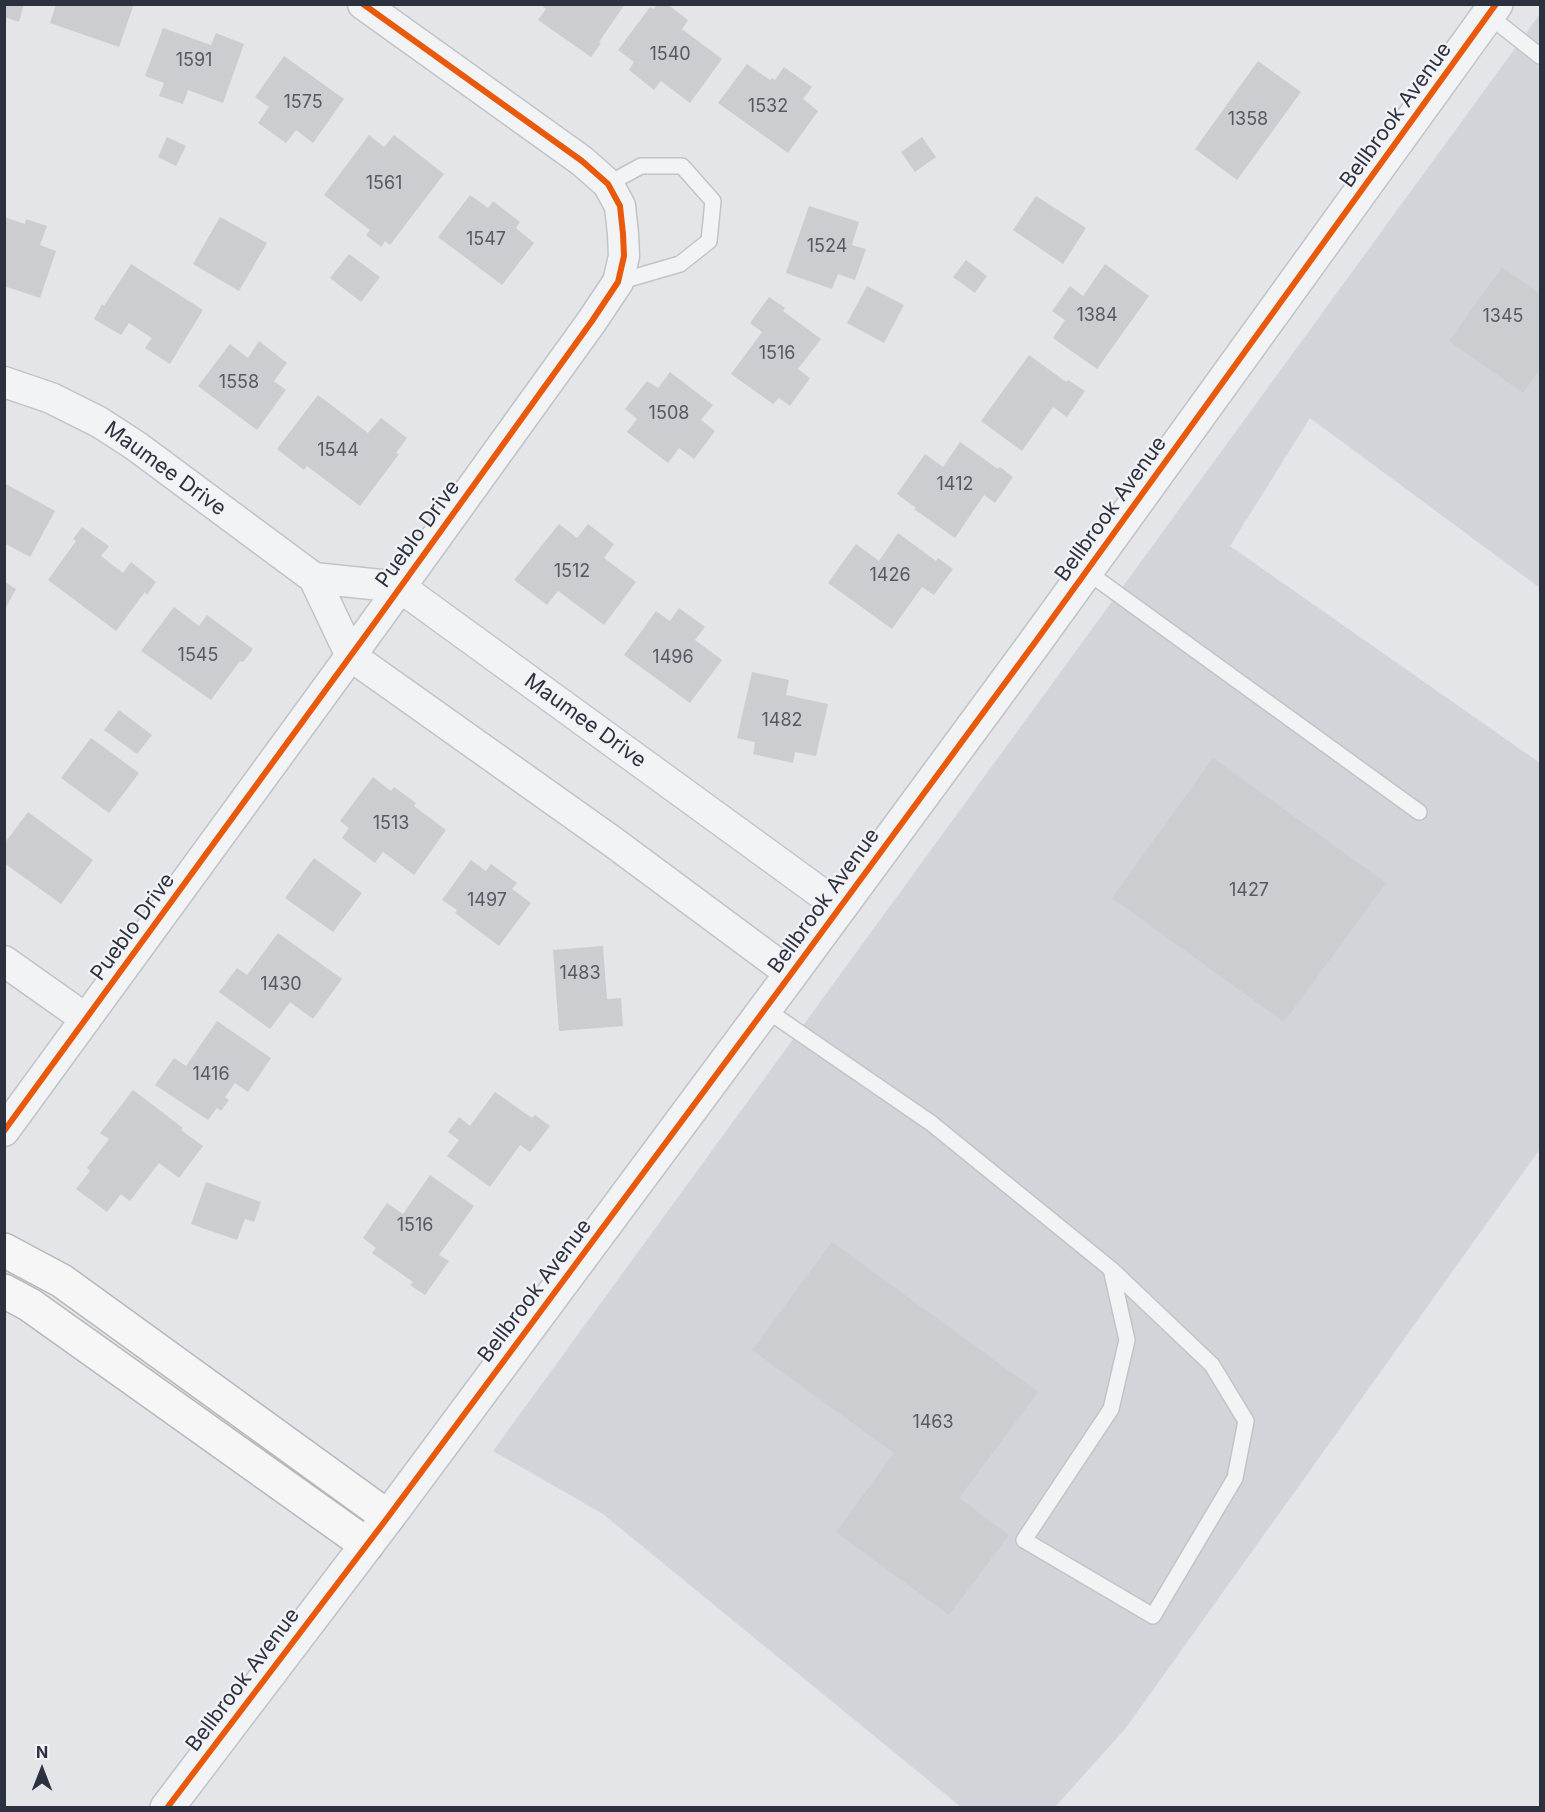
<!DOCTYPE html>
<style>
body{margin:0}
#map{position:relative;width:1545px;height:1812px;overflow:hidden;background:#e3e5e8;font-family:Inter,sans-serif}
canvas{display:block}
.frame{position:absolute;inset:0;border:6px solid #2c313f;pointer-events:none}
.north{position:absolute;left:12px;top:1740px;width:60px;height:60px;-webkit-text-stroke:4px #f1f3f6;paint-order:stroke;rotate:0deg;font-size:16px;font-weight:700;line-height:24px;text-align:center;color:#2c313f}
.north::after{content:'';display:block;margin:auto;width:21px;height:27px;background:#2c313f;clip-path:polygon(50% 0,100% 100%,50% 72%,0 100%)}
</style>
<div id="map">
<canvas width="1545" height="1812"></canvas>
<div class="frame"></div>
<div class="north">N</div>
</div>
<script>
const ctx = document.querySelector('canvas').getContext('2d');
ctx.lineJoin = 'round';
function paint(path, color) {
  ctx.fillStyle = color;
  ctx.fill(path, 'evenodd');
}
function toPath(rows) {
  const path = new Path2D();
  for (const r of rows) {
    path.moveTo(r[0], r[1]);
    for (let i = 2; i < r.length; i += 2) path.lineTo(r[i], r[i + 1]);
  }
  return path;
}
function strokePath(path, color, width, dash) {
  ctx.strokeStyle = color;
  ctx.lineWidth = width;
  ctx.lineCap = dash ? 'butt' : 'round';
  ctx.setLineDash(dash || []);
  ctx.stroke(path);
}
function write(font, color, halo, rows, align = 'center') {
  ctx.font = font + ' Inter,sans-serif';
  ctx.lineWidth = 4.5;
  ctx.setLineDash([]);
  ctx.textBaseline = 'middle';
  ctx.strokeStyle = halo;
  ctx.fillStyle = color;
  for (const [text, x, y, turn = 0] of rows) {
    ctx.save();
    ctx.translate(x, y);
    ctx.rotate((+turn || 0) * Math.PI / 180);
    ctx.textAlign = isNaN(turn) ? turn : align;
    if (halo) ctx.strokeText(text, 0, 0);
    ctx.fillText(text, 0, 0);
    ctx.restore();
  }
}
paint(toPath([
 [1540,14,1540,588,1310,418,1230,546,1540,763,1540,1149,1125,1729,1055,1807,961,1807,603,1514,493,1451]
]), '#d2d4da');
paint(toPath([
 [4,4,24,4,19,22,4,17],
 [56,4,134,4,119,47,50,23],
 [540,4,625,4,599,42,601,43,591,57,538,20,546,9],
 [657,4,667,4,688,20,682,29,722,59,690,103,661,81,654,90,629,70,634,62,618,50,650,7,654,9],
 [163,28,211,45,216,33,244,44,223,103,188,90,183,104,159,96,164,83,145,76],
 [284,56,344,99,313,143,296,130,286,143,258,123,269,107,255,97],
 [1258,61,1301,92,1237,180,1195,149],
 [747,64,770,80,772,78,775,80,784,67,812,87,803,99,818,111,788,153,718,103],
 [369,135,384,147,394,135,444,174,390,245,385,241,381,247,366,235,370,230,324,195],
 [167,137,186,146,176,166,158,157],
 [922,137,936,157,915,172,901,152],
 [470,195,488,208,493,201,520,222,516,228,534,243,502,285,438,237],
 [1036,196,1086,228,1063,264,1013,230],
 [809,206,859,222,852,245,866,249,855,280,838,274,832,289,786,273],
 [4,217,25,224,26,219,47,226,40,245,56,251,40,298,4,286],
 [220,217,267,243,239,291,193,264],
 [349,254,380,277,361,302,330,278],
 [966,260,987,276,975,293,953,277],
 [131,264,203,310,170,364,145,348,152,338,129,323,121,335,94,319,102,304,104,306],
 [1105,264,1149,296,1097,369,1053,338,1065,320,1052,311,1070,286,1083,296],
 [1502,267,1540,294,1540,369,1523,393,1449,341],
 [867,286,904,305,884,343,847,323],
 [769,297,785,308,783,311,821,339,798,369,810,378,790,406,779,398,773,404,731,374,762,332,750,323],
 [259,341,287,363,274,381,286,390,257,430,198,386,230,344,248,358],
 [1029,355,1066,382,1068,380,1085,391,1067,417,1053,407,1022,451,981,421],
 [670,372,713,405,701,420,715,431,694,459,679,448,668,463,627,432,637,419,625,409,647,381,658,388],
 [318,395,368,433,381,418,407,438,396,453,399,454,360,506,307,466,304,470,277,449],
 [960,442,998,469,1000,467,1013,477,995,503,984,495,955,538,914,509,916,508,897,494,925,454,943,467],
 [4,483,55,511,30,557,4,543],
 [559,524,577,538,588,524,614,544,604,558,636,582,604,625,558,591,547,605,514,580],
 [82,527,109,546,101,556,123,573,131,562,156,582,147,595,145,592,116,631,48,580,76,541,73,539],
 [898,533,936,561,938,558,953,569,934,595,922,587,892,629,828,583,856,544,879,561],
 [5,582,16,589,5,609],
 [174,607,199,626,207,615,253,649,243,662,240,661,211,700,141,651],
 [679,608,705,627,695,640,722,660,690,703,624,655,656,611,670,621],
 [752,672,789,680,786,695,828,704,816,756,795,752,793,763,753,754,755,742,737,738],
 [119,710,152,735,137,754,104,730],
 [91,738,139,773,109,813,61,778],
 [1213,758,1386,883,1284,1022,1112,898],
 [373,777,391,791,394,787,416,803,414,806,446,830,414,875,383,852,375,863,342,838,349,828,340,821],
 [28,812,93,860,61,904,4,863,4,844],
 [314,858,362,893,333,932,285,898],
 [471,860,486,871,491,864,517,883,512,889,531,903,499,946,455,913,457,910,442,900],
 [278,933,342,979,313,1019,290,1002,270,1029,219,992,237,968,247,975],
 [603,946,607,999,621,998,623,1026,559,1031,553,950],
 [217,1021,271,1058,248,1092,235,1083,225,1097,229,1100,221,1111,217,1108,208,1120,155,1085,174,1058,186,1066],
 [133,1090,183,1128,181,1130,203,1146,179,1178,159,1163,130,1201,121,1194,107,1212,76,1189,90,1171,87,1168,109,1139,100,1133],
 [495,1092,532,1118,535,1115,550,1126,530,1152,520,1145,490,1187,447,1156,459,1140,448,1132,459,1117,470,1126],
 [430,1175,474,1206,439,1255,449,1261,425,1295,410,1285,413,1282,372,1253,376,1248,363,1238,387,1203,403,1214],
 [206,1182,261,1202,254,1222,245,1219,237,1240,191,1224],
 [832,1242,1038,1392,959,1498,1009,1535,949,1615,836,1532,894,1453,752,1350]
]), '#cccdd0');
const service = toPath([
 [1488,15,1540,56],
 [608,184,641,166,682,166,713,201,709,241,680,264,618,282],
 [1086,571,1419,812],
 [765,1009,931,1123,1111,1269,1212,1365,1246,1421,1235,1478,1153,1616,1024,1540,1111,1409,1127,1340,1111,1269]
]);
const minor = toPath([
 [4,382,51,398,99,422,136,446,314,578,351,656,613,842,791,974],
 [314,578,400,587,840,907],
 [4,961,86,1019],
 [4,1131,376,621,592,321,618,282,624,256,623,234,620,206,608,184,582,161,363,4]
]);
const tertiary = toPath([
 [167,1808,388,1517,791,974,1036,641,1496,4]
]);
const motorway = toPath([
 [4,1250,62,1281,388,1517],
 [4,1291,30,1305,367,1545]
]);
strokePath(service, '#c2c3c6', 18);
strokePath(minor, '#c2c3c6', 33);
strokePath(tertiary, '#c2c3c6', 36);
strokePath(motorway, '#b6b8bc', 36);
strokePath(service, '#f2f3f4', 15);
strokePath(minor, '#f2f3f4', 30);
strokePath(tertiary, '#f2f3f4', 33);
strokePath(motorway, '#f6f6f6', 33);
strokePath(toPath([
 [4,1131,376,621,592,321,618,282,624,256,623,234,620,206,608,184,582,161,363,4],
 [167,1808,388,1517,791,974,1036,641,1496,4]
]), '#e8590c', 6);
write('18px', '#555964', null, [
 ["1540",670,55],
 ["1591",194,61],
 ["1575",303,103],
 ["1532",768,107],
 ["1358",1248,120],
 ["1561",384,184],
 ["1547",486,240],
 ["1524",827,247],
 ["1384",1097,316],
 ["1345",1503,317],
 ["1516",777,354],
 ["1558",239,383],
 ["1508",669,414],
 ["1544",338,451],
 ["1412",955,485],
 ["1512",572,572],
 ["1426",890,576],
 ["1545",198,656],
 ["1496",673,658],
 ["1482",782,721],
 ["1513",391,824],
 ["1427",1249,891],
 ["1497",487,901],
 ["1483",580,974],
 ["1430",281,985],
 ["1416",211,1075],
 ["1516",415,1226],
 ["1463",933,1423]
]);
write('21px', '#2c313f', '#f1f3f6', [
 ["Bellbrook Avenue",1396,115,-54],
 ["Maumee Drive",165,469,36],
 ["Bellbrook Avenue",1111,509,-54],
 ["Pueblo Drive",418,534,-54],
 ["Maumee Drive",585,721,36],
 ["Bellbrook Avenue",824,901,-54],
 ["Pueblo Drive",133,927,-54],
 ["Bellbrook Avenue",535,1291,-53],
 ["Bellbrook Avenue",243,1680,-53]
]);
</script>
